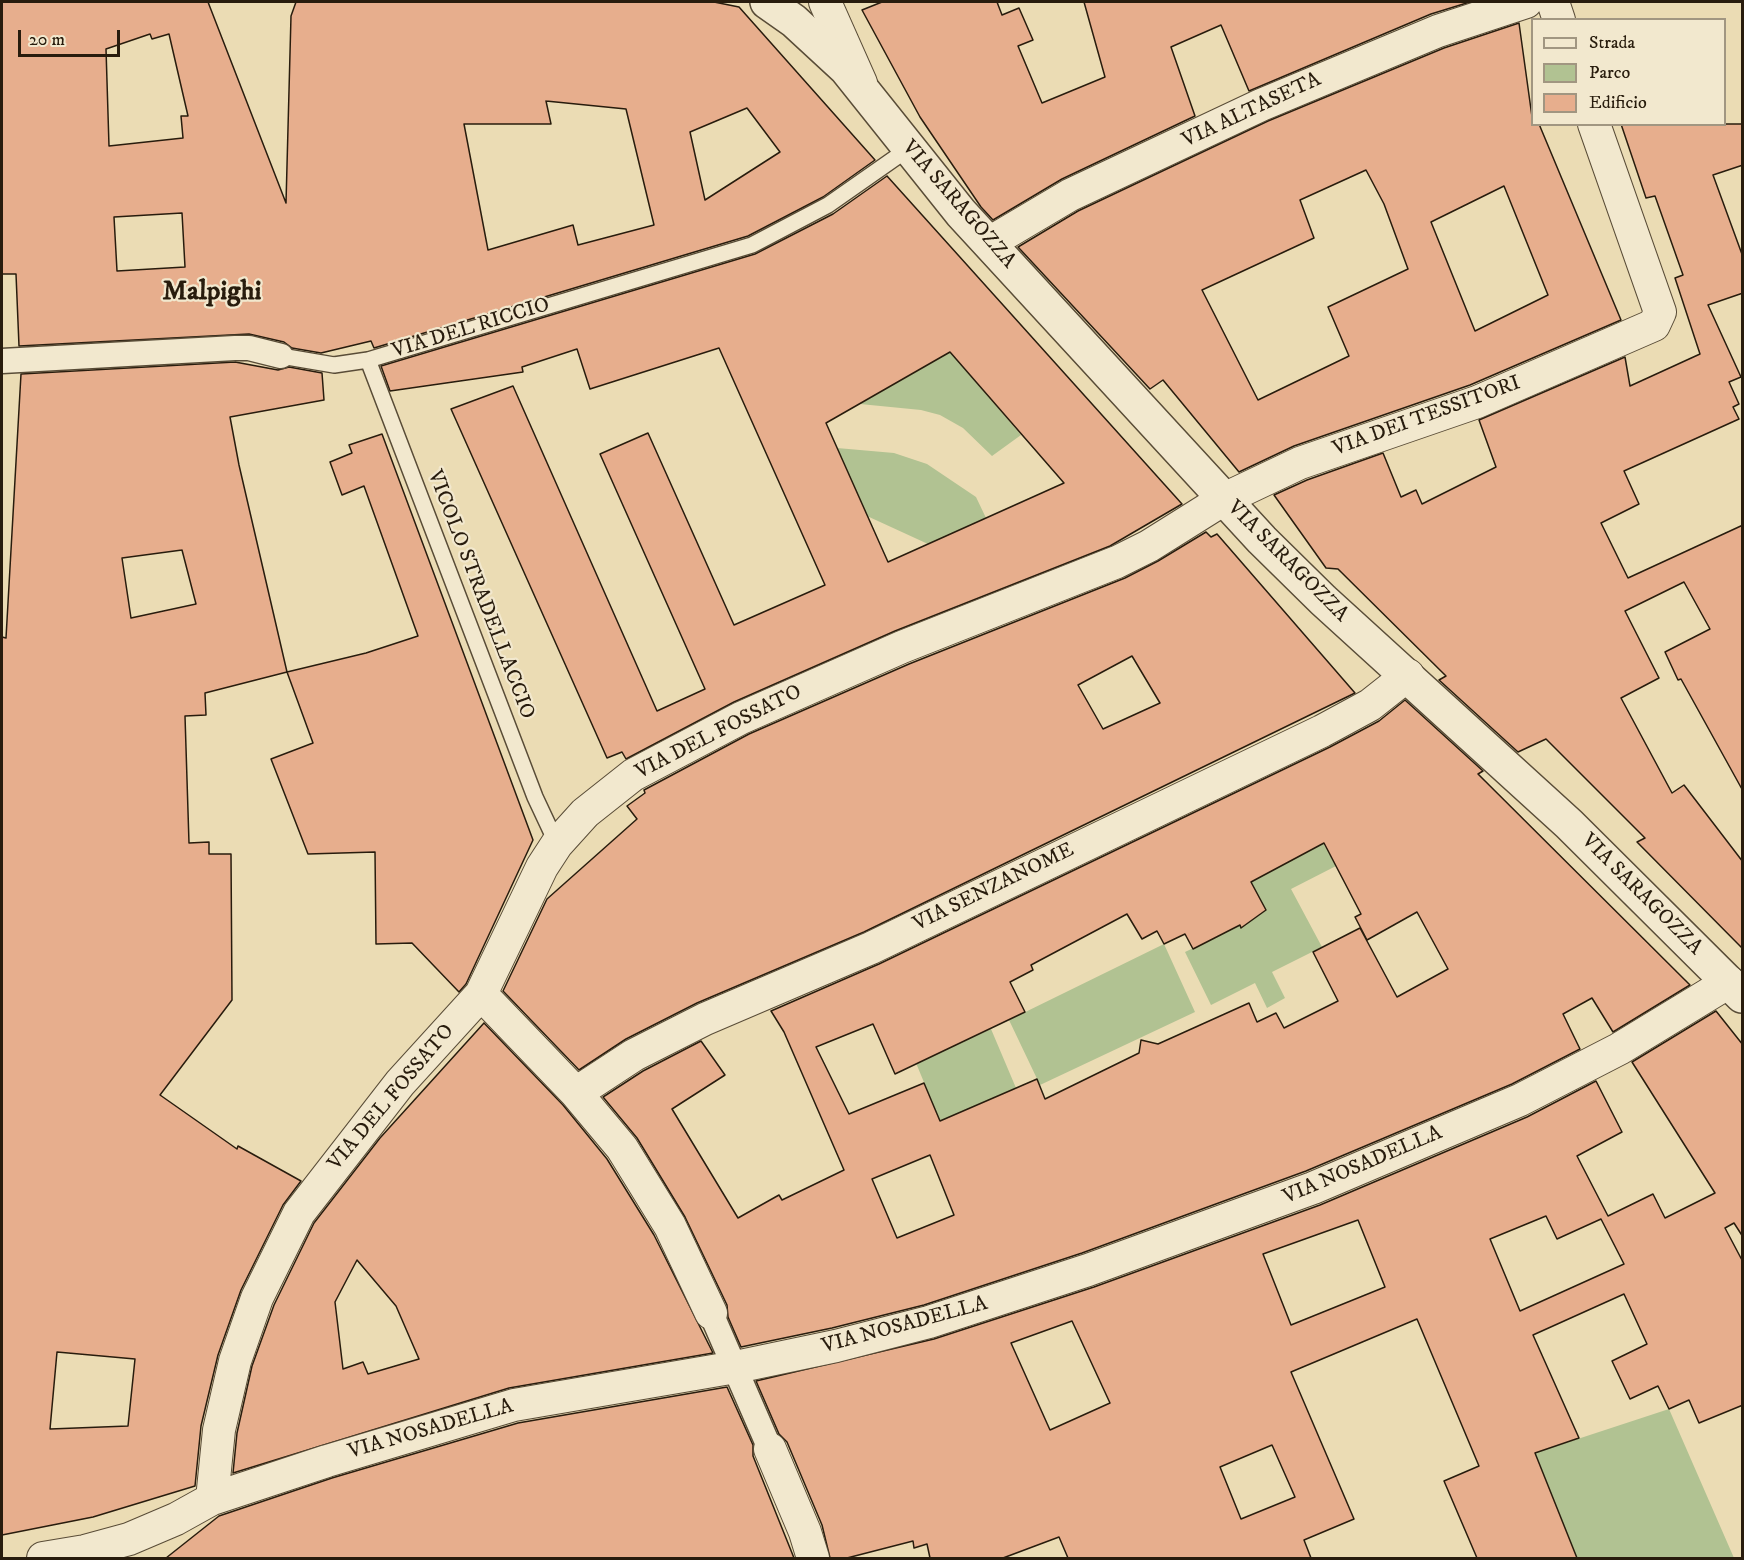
<!DOCTYPE html>
<style>
body{margin:0}
#map{position:relative;width:1744px;height:1560px;overflow:hidden;background:#ebdcb4;font-family:"IM FELL DW Pica",serif}
canvas{display:block}
.frame{position:absolute;inset:0;border:3px solid #281c0d;pointer-events:none}
.legend{position:absolute;left:1531px;top:18px;width:195px;height:108px;box-sizing:border-box;background:#f2e8ce;border:2px solid #a19681;margin:0;padding:8px 10px;list-style:none;font-size:18px;color:#281c0d}
.legend li{display:flex;align-items:center;gap:12px;height:30px}
.legend b{width:30px;border:2px solid #a19681}
.scale{position:absolute;left:18px;top:30px;width:102px;height:27px;box-sizing:border-box;border:3px solid #281c0d;border-top:0;padding-left:8px;font-size:18px;line-height:21px;white-space:nowrap;color:#281c0d;-webkit-text-stroke:4px #f2e8ce;paint-order:stroke}
</style>
<div id="map">
<canvas width="1744" height="1560"></canvas>
<div class="frame"></div>
<ul class="legend">
<li><b style="height:8px;background:#f2e8ce"></b>Strada</li>
<li><b style="height:16px;background:#b1c292"></b>Parco</li>
<li><b style="height:16px;background:#e7ae8d"></b>Edificio</li>
</ul>
<div class="scale">20 m</div>
</div>
<script>
const ctx = document.querySelector('canvas').getContext('2d');
ctx.lineJoin = 'round';
function paint(path, color) {
  ctx.fillStyle = color;
  ctx.fill(path, 'evenodd');
}
function toPath(rows) {
  const path = new Path2D();
  for (const r of rows) {
    path.moveTo(r[0], r[1]);
    for (let i = 2; i < r.length; i += 2) path.lineTo(r[i], r[i + 1]);
  }
  return path;
}
function strokePath(path, color, width, dash) {
  ctx.strokeStyle = color;
  ctx.lineWidth = width;
  ctx.lineCap = dash ? 'butt' : 'round';
  ctx.setLineDash(dash || []);
  ctx.stroke(path);
}
function write(font, color, halo, rows, align = 'center') {
  ctx.font = font + ' "IM FELL DW Pica",serif';
  ctx.lineWidth = 4.5;
  ctx.setLineDash([]);
  ctx.textBaseline = 'middle';
  ctx.strokeStyle = halo;
  ctx.fillStyle = color;
  for (const [text, x, y, turn = 0] of rows) {
    ctx.save();
    ctx.translate(x, y);
    ctx.rotate((+turn || 0) * Math.PI / 180);
    ctx.textAlign = isNaN(turn) ? turn : align;
    if (halo) ctx.strokeText(text, 0, 0);
    ctx.fillText(text, 0, 0);
    ctx.restore();
  }
}
paint(toPath([
 [950,352,1021,435,992,456,963,428,940,415,921,410,860,404],
 [837,448,894,453,927,464,976,497,986,518,928,544,867,516],
 [1323,843,1336,866,1291,889,1322,947,1272,972,1285,998,1267,1008,1255,983,1211,1005,1185,952,1206,942,1235,914,1241,927,1266,910,1260,899,1240,888],
 [1164,944,1195,1012,1040,1085,1009,1020],
 [991,1029,1016,1088,940,1121,916,1063],
 [1669,1409,1734,1558,1577,1558,1535,1453]
]), '#b1c292');
const building = toPath([
 [2,2,208,2,286,203,291,16,296,2,714,2,739,7,875,160,823,197,748,236,374,348,371,341,321,353,292,348,284,342,249,334,19,346,16,274,2,274,2,2],
 [150,34,152,39,169,34,188,116,181,116,183,138,109,146,106,49,150,34],
 [546,101,626,109,654,225,578,245,573,225,488,250,464,124,551,124,546,101],
 [747,108,780,152,705,200,690,132,747,108],
 [182,213,185,267,117,271,114,217,182,213],
 [882,2,997,2,1002,15,1019,8,1033,40,1018,46,1042,103,1105,77,1084,2,1470,2,1431,14,1249,91,1221,25,1171,47,1195,116,1062,179,993,220,981,207,920,117,862,10,882,2],
 [1519,23,1533,124,1539,124,1621,320,1470,385,1294,446,1239,472,1163,380,1150,389,1018,247,1078,211,1268,121,1444,48,1519,23],
 [1366,170,1384,204,1408,269,1328,307,1349,356,1258,400,1202,290,1314,238,1300,200,1366,170],
 [1504,186,1548,295,1475,331,1431,222,1504,186],
 [1621,124,1743,124,1743,165,1713,175,1743,257,1743,293,1708,305,1741,377,1729,382,1739,404,1733,407,1739,419,1624,471,1639,504,1601,523,1628,578,1743,525,1743,791,1681,679,1678,680,1665,652,1710,629,1684,582,1625,611,1659,678,1621,698,1672,793,1684,785,1743,862,1743,949,1637,842,1645,838,1546,739,1518,752,1439,680,1446,676,1338,569,1326,568,1274,495,1307,480,1383,453,1401,497,1416,490,1422,504,1496,467,1479,420,1625,357,1630,386,1700,354,1675,278,1683,275,1655,196,1646,198,1621,124],
 [887,176,1182,504,1110,546,895,631,734,702,626,759,622,752,607,758,451,409,513,386,657,711,705,689,600,454,648,433,734,625,825,585,719,348,590,389,577,349,522,367,523,372,390,391,381,366,755,254,833,214,887,176],
 [950,352,1064,483,888,562,826,423,950,352],
 [235,362,278,370,289,367,322,373,324,400,230,417,239,465,287,672,205,693,206,715,185,716,189,843,209,842,209,854,231,854,232,1000,160,1095,237,1149,238,1146,301,1181,283,1205,241,1290,218,1355,201,1426,195,1486,93,1517,2,1535,2,637,6,638,21,374,235,362],
 [182,550,196,604,131,618,122,558,182,550],
 [57,1352,135,1359,128,1426,50,1429,57,1352],
 [382,434,533,840,466,984,459,992,412,943,376,944,375,852,308,854,271,759,313,743,287,672,366,653,418,636,364,486,342,495,330,462,352,453,349,445,382,434],
 [1206,532,1211,537,1217,534,1355,693,864,932,697,1003,626,1039,579,1070,503,991,547,899,637,819,627,806,645,793,644,790,749,734,909,664,1125,578,1158,561,1206,532],
 [1132,656,1160,703,1103,729,1078,685,1132,656],
 [1405,700,1483,771,1478,774,1690,985,1613,1032,1592,998,1563,1014,1580,1049,1512,1084,1306,1171,1082,1253,924,1305,832,1328,741,1347,728,1317,727,1305,685,1217,637,1138,603,1097,643,1071,701,1041,725,1075,672,1109,738,1218,779,1195,782,1200,844,1170,784,1032,771,1011,879,964,1330,747,1379,721,1405,700],
 [1324,843,1361,914,1355,917,1367,940,1417,912,1448,969,1397,997,1360,928,1313,952,1338,1001,1284,1028,1276,1013,1257,1022,1249,1003,1158,1044,1141,1040,1139,1053,1045,1099,1037,1079,940,1121,924,1083,849,1114,816,1047,873,1024,895,1074,1025,1012,1010,982,1033,970,1031,965,1127,914,1142,939,1157,931,1164,944,1185,934,1193,949,1240,925,1241,928,1266,910,1251,882,1324,843],
 [930,1155,954,1215,897,1238,872,1179,930,1155],
 [1716,1011,1743,1045,1743,1237,1734,1223,1725,1228,1743,1262,1743,1405,1699,1423,1689,1400,1669,1409,1658,1386,1630,1399,1612,1361,1647,1344,1624,1294,1533,1335,1579,1438,1535,1453,1577,1558,1477,1558,1444,1481,1479,1466,1417,1319,1291,1372,1354,1519,1304,1540,1311,1558,1068,1558,1059,1537,1003,1558,930,1558,927,1544,914,1548,913,1541,847,1558,830,1558,822,1525,787,1442,779,1434,756,1381,934,1339,1094,1287,1320,1205,1527,1117,1596,1081,1622,1132,1577,1156,1608,1216,1653,1194,1665,1218,1715,1193,1632,1062,1716,1011],
 [1546,1216,1557,1239,1601,1219,1624,1264,1520,1311,1490,1239,1546,1216],
 [1358,1220,1385,1287,1291,1325,1263,1254,1358,1220],
 [1072,1321,1110,1403,1050,1430,1011,1343,1072,1321],
 [1272,1445,1295,1497,1241,1519,1220,1467,1272,1445],
 [484,1023,563,1105,607,1159,654,1235,713,1353,509,1388,233,1473,237,1433,252,1366,274,1305,314,1223,380,1138,484,1023],
 [357,1260,396,1306,419,1359,368,1374,363,1362,343,1369,335,1302,357,1260],
 [727,1387,753,1445,753,1456,794,1558,166,1558,219,1516,332,1478,518,1423,727,1387]
]);
paint(building, '#e7ae8d');
strokePath(building, '#281c0d', 1.5);
const service = toPath([
 [281,356,334,365,368,360,752,245,828,205,908,149],
 [368,360,535,797,557,844]
]);
const pedestrian = toPath([
 [2,361,235,348,249,348,281,356],
 [711,1313,770,1449]
]);
const minor = toPath([
 [825,2,861,83],
 [1553,2,1559,20],
 [989,243,1070,195,1261,105,1438,31,1526,2],
 [481,994,576,1093,622,1148,670,1226,711,1313],
 [576,1093,634,1055,705,1019,871,948,1322,731,1370,705,1408,675],
 [770,1449,805,1532,813,1558],
 [212,1499,219,1430,235,1361,257,1298,299,1213,400,1083,481,994,542,867,557,844,585,813,633,775,741,718,902,647,1117,562,1149,546,1224,499,1300,463,1477,402,1654,325,1660,312,1594,124],
 [43,1558,85,1551,129,1539,176,1519,212,1499,327,1461,514,1405,736,1367,836,1346,929,1322,1088,1270,1313,1188,1520,1100,1619,1049,1729,982]
]);
const tertiary = toPath([
 [767,2,794,21,846,69,961,213,1262,540,1323,600,1569,824,1742,996]
]);
strokePath(service, '#594c37', 18);
strokePath(pedestrian, '#594c37', 27);
strokePath(minor, '#594c37', 34);
strokePath(tertiary, '#594c37', 36);
strokePath(service, '#f2e8ce', 15);
strokePath(pedestrian, '#f2e8ce', 24);
strokePath(minor, '#f2e8ce', 32);
strokePath(tertiary, '#f2e8ce', 33);
write('21px', '#281c0d', '#f2e8ce', [
 ["VIA ALTASETA",1252,111,-25],
 ["VIA SARAGOZZA",958,205,49],
 ["VIA DEL RICCIO",471,329,-17],
 ["VIA DEI TESSITORI",1427,417,-20],
 ["VIA SARAGOZZA",1287,562,45],
 ["VICOLO STRADELLACCIO",480,595,69],
 ["VIA DEL FOSSATO",719,733,-27],
 ["VIA SENZANOME",994,888,-26],
 ["VIA SARAGOZZA",1641,895,45],
 ["VIA DEL FOSSATO",392,1098,-50],
 ["VIA NOSADELLA",1363,1166,-23],
 ["VIA NOSADELLA",905,1326,-15],
 ["VIA NOSADELLA",431,1430,-16]
]);
write('bold 27px', '#281c0d', '#f2e8ce', [
 ["Malpighi",212,293]
]);
</script>
